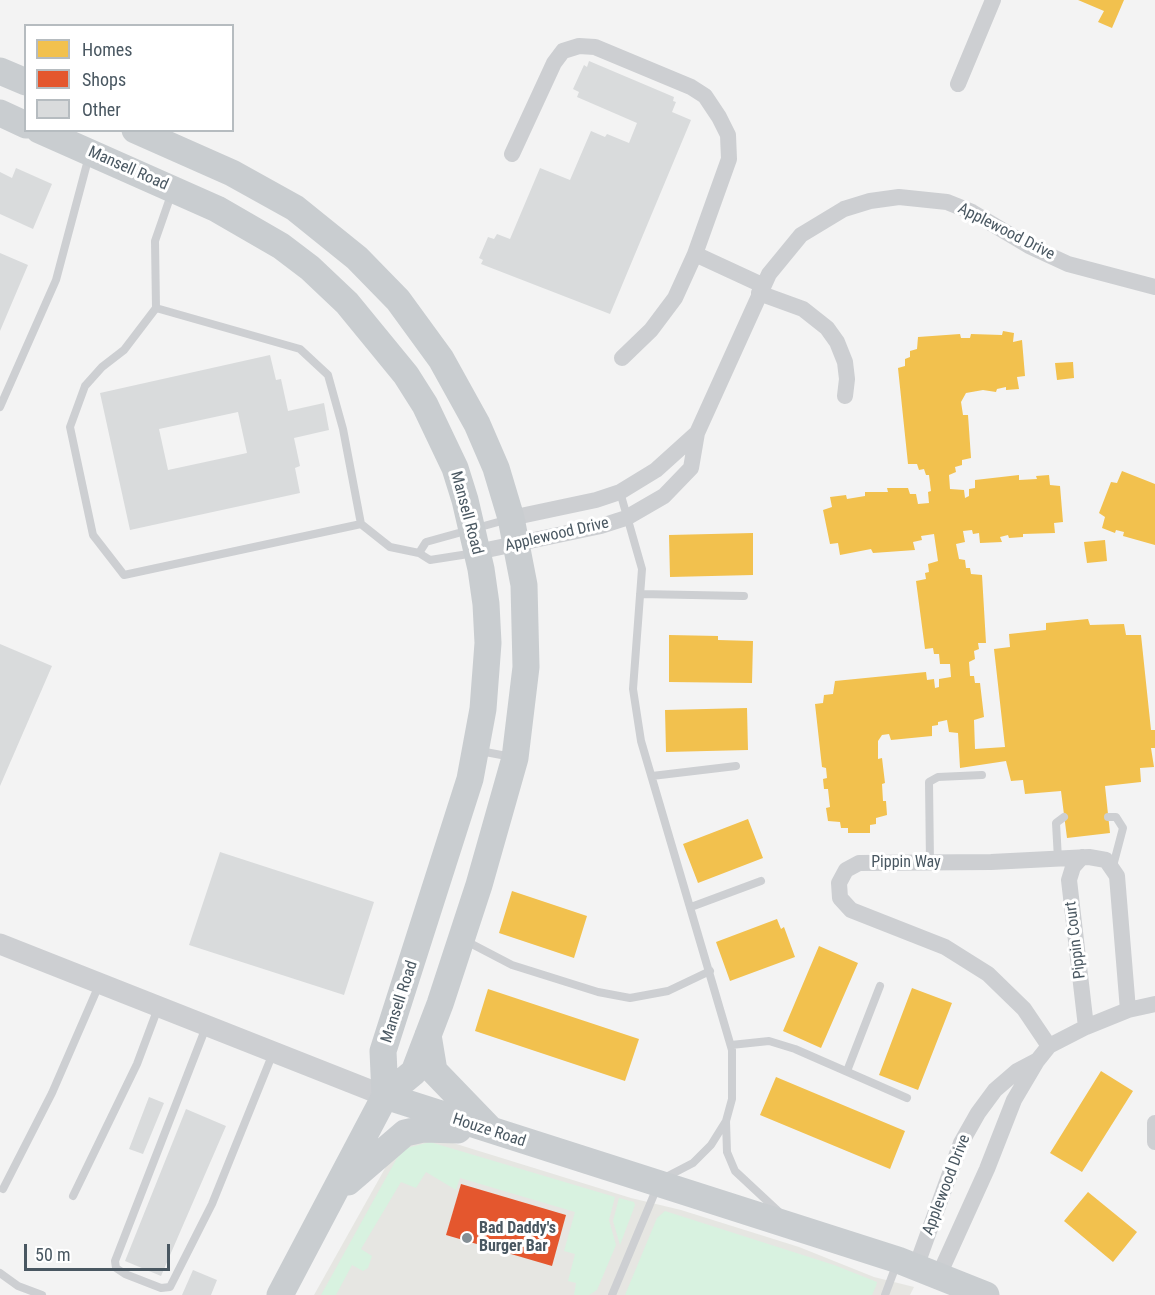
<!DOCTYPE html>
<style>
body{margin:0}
#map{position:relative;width:1155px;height:1295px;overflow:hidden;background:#f3f3f3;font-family:"Roboto Condensed",sans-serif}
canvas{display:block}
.legend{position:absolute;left:24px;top:24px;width:210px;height:108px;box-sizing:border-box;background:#fff;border:2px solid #b6bcc0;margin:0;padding:8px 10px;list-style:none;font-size:18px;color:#495761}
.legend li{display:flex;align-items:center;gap:12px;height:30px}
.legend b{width:30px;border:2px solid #b6bcc0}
.scale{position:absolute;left:24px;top:1244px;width:146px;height:27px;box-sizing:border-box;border:3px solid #495761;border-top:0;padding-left:8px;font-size:18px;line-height:21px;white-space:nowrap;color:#495761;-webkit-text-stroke:4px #fff;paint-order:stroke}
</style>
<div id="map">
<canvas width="1155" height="1295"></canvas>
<ul class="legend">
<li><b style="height:16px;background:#f2c14e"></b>Homes</li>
<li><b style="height:16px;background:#e4572e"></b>Shops</li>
<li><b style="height:16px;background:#d9dbdc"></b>Other</li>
</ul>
<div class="scale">50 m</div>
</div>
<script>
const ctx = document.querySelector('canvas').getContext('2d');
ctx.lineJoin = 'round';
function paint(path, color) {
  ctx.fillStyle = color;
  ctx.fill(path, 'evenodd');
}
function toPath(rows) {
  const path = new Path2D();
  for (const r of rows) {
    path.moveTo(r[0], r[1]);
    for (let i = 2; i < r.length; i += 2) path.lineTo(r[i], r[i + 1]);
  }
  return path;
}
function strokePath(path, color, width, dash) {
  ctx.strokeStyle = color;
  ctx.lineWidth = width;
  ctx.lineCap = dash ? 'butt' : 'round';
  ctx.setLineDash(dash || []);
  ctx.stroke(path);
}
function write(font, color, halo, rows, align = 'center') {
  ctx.font = font + ' "Roboto Condensed",sans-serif';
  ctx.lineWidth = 6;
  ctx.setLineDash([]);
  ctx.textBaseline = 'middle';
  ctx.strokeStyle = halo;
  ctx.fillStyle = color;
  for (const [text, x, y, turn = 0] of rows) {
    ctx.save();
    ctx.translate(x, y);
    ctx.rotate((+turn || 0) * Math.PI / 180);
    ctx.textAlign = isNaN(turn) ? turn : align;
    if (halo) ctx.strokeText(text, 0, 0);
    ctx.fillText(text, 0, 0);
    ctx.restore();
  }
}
paint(toPath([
 [437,1138,631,1198,681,1210,799,1247,874,1277,914,1287,910,1295,314,1295,388,1163,402,1145]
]), '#e6e6e2');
paint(toPath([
 [430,1142,615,1197,609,1220,616,1245,597,1290,589,1295,574,1295,576,1283,568,1281,575,1254,564,1251,575,1212,460,1178,456,1190,426,1172,416,1188,401,1182,361,1249,372,1256,368,1268,363,1271,352,1265,336,1295,321,1295,397,1158,407,1148],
 [619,1198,634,1202,635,1205,620,1245,613,1221],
 [665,1211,834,1265,877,1282,876,1286,872,1295,625,1295,657,1218]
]), '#d8f2e0');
paint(toPath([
 [1078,0,1124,0,1112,28,1098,22,1104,11],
 [1003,331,1014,333,1013,342,1022,340,1025,376,1017,377,1019,389,1006,390,1006,387,997,389,996,392,983,390,966,393,961,402,963,415,968,415,971,458,962,460,962,465,955,467,956,472,949,475,950,489,964,490,965,498,969,496,969,489,975,488,975,480,1019,475,1019,480,1037,479,1036,476,1049,475,1050,485,1060,486,1063,522,1054,523,1055,533,1023,534,1023,537,1009,538,1008,535,1000,537,1002,542,980,543,979,533,973,534,972,530,963,531,965,542,956,544,959,559,965,560,966,568,970,568,971,574,982,575,986,643,978,643,979,649,974,651,975,659,969,662,970,676,974,676,975,683,980,683,984,717,974,720,975,749,1005,747,994,649,1010,647,1009,634,1046,630,1046,623,1088,619,1090,625,1124,624,1126,635,1141,635,1151,730,1155,730,1155,748,1151,748,1154,767,1140,768,1141,782,1105,786,1110,833,1067,838,1061,791,1025,794,1023,780,1011,781,1006,761,960,768,958,733,949,732,947,720,938,722,938,725,932,726,932,736,891,740,889,734,882,735,878,741,878,759,882,758,885,783,882,784,883,801,886,801,887,815,876,818,876,824,870,825,870,833,848,833,848,828,841,828,840,822,828,821,826,808,830,807,828,789,824,789,823,779,827,778,826,768,822,767,815,704,823,703,824,695,833,694,835,681,926,672,927,680,934,679,935,688,939,687,939,679,951,677,950,664,940,664,939,654,934,654,933,648,925,649,916,581,926,579,925,573,929,572,928,564,938,561,934,534,921,536,922,540,913,542,915,550,873,553,871,549,840,555,838,543,830,544,823,510,832,507,830,497,846,495,847,499,865,496,865,492,888,492,887,488,908,488,910,494,916,494,918,504,929,503,928,492,931,491,929,475,926,475,924,469,919,470,917,464,908,464,898,368,905,366,905,359,910,357,910,351,917,349,918,337,960,334,961,338,970,338,971,334,1002,335],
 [1073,362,1074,378,1057,380,1055,363],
 [1122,471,1155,484,1155,545,1123,536,1124,532,1116,530,1115,533,1102,528,1105,517,1099,513,1111,482,1117,483],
 [753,533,753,575,670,577,669,535],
 [1105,540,1107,561,1087,563,1084,542],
 [669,635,718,636,718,640,753,641,752,683,669,682],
 [747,708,748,750,666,752,665,710],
 [748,819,763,858,698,883,683,844],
 [512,891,587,916,574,958,499,933],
 [777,919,781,929,784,927,795,957,730,981,716,942],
 [819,946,858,963,821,1048,783,1031],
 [912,988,952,1003,918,1090,879,1075],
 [488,989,639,1039,625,1081,475,1031],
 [1101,1071,1133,1091,1082,1172,1050,1153],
 [776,1077,905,1131,890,1169,760,1115],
 [1088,1192,1137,1232,1113,1262,1064,1221]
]), '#f2c14e');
paint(toPath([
 [461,1184,566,1215,552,1266,446,1235]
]), '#e4572e');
paint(toPath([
 [589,61,674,97,673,101,676,102,672,112,691,120,610,314,481,264,483,260,479,258,488,237,494,239,497,234,510,239,540,168,570,180,591,131,605,137,607,134,629,143,637,123,577,97,579,92,573,89,584,65,587,67],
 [16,168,52,184,33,229,0,214,0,172,12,178],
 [0,253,28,265,0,331],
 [270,355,276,380,281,379,288,411,324,403,329,430,294,438,300,466,295,468,300,493,130,530,100,393],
 [238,412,247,453,168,470,159,429],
 [0,644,52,666,0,786],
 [220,852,374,902,344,995,189,945],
 [149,1097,164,1103,143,1154,129,1149],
 [186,1109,226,1126,161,1276,125,1261],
 [193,1270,217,1280,211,1295,182,1295]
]), '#d9dbdc');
strokePath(toPath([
 [172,192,155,241,156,308,124,350,102,367,85,386,70,427,93,535,124,575,361,524,390,547,419,553,430,560,475,553],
 [156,308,300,349,328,375,343,429,361,524],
 [0,407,56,280,89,156],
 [620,492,642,569,633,689,641,741,732,1050,732,1099,726,1121,727,1152,735,1171,779,1212],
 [419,553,426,542,509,519],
 [640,594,744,596],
 [480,751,512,757],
 [652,776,736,766],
 [1108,817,1116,817,1123,828,1113,866],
 [1058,859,1056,823,1064,817],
 [930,862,929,782,938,777,982,775],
 [691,907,761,881],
 [466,941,512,965,598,992,630,998,668,991,710,971],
 [206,1027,115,1261,116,1268,125,1274,161,1288,170,1287,212,1204,273,1053],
 [731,1045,769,1041,795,1049,907,1098],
 [847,1071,880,986],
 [3,1189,52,1093,99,985],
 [73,1196,137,1064,158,1008],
 [0,1273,18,1286,42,1295],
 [612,1295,658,1185,668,1176,693,1163,711,1145,726,1121],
 [885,1295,897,1263]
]), '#cdcfd2', 8);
strokePath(toPath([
 [958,84,993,0],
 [512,154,554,63,563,51,579,46,595,47,691,87,705,96,719,117,728,135,729,159,695,254],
 [759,293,803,309,827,328,837,342,845,362,847,379,845,396],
 [622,358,651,330,675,298,695,254,762,285],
 [511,518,596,500,620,492,656,470,697,433],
 [477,552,601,526,626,518,664,496,691,468,697,433,769,274,801,235,844,209,870,201,899,197,947,202,972,212,1029,246,1068,264,1155,287],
 [1082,857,1073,867,1069,880,1086,1027],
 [1049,1046,1024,1009,988,974,945,947,851,910,840,898,839,883,846,870,859,863,991,862,1089,857,1106,860,1117,876,1128,1010],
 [1155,1123,1155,1142],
 [916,1267,961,1143,978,1113,995,1090,1017,1071,1036,1061],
 [939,1275,987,1169,1014,1100,1037,1061,1049,1046,1086,1027,1128,1010,1155,1004]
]), '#cdcfd2', 16);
strokePath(toPath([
 [0,944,385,1096]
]), '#cdcfd2', 21);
strokePath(toPath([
 [0,71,26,82],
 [0,113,26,125],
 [39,130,217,209,281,246,310,268,347,303,406,375,425,405,455,468,465,500,481,569,486,604,488,643,483,709,470,779,383,1051,385,1096],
 [135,130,232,173,295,208,357,258,398,300,441,359,477,424,496,468,511,518,524,585,526,667,515,758,479,885,440,1004,414,1072,385,1096,280,1295],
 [428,1035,434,1071,490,1129],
 [385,1096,898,1260,986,1295],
 [348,1182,405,1133,423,1129,458,1130]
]), '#c9cdd0', 27);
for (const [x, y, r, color] of [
 [467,1238,6,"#848e94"]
]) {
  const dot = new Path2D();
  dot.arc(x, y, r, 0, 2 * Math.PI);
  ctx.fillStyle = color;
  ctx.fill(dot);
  strokePath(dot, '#fff', 2);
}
write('16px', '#495761', '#fff', [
 ["Mansell Road",128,169,24],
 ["Applewood Drive",1006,232,27],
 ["Mansell Road",466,513,75],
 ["Applewood Drive",557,535,-13],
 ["Pippin Way",906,863],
 ["Pippin Court",1076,940,-97],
 ["Mansell Road",400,1002,-72],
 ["Houze Road",489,1131,18],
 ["Applewood Drive",947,1185,-69]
]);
write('bold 16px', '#495761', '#fff', [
 ["Bad Daddy's",479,1229],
 ["Burger Bar",479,1247]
], 'left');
</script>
